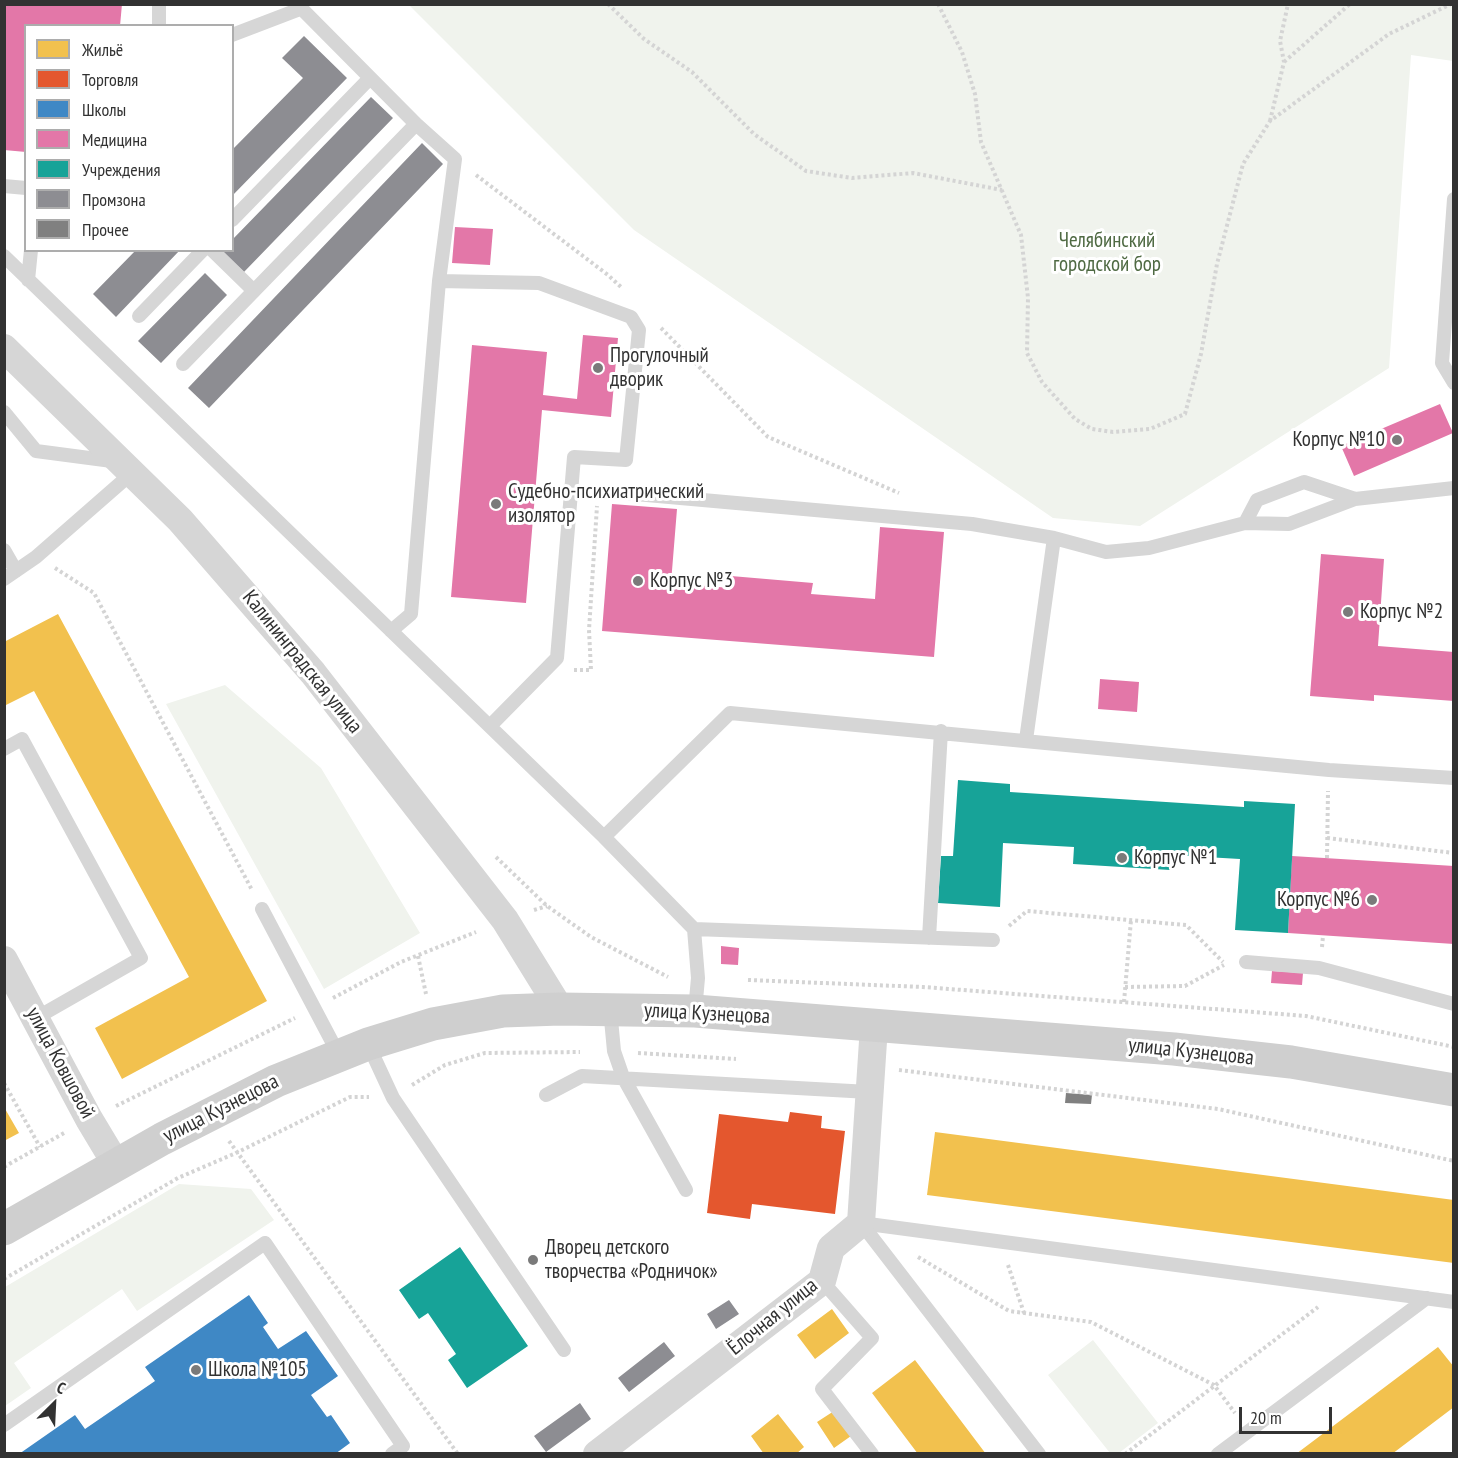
<!DOCTYPE html>
<meta charset="utf-8">
<style>
body{margin:0}
#map{position:relative;width:1458px;height:1458px;overflow:hidden;background:#fff;font-family:"PT Sans Narrow",sans-serif}
canvas{display:block}
.frame{position:absolute;inset:0;border:6px solid #323232;pointer-events:none}
.legend{position:absolute;left:24px;top:24px;width:210px;height:228px;box-sizing:border-box;background:#fff;border:2px solid #adadad;margin:0;padding:8px 10px;list-style:none;font-size:18px;color:#323232}
.legend li{display:flex;align-items:center;gap:12px;height:30px}
.legend b{width:30px;border:2px solid #adadad}
.north{position:absolute;left:24px;top:1374px;width:60px;height:60px;-webkit-text-stroke:4px #fff;paint-order:stroke;rotate:24deg;font-size:16px;font-weight:700;line-height:24px;text-align:center;color:#323232}
.north::after{content:'';display:block;margin:auto;width:21px;height:27px;background:#323232;clip-path:polygon(50% 0,100% 100%,50% 72%,0 100%)}
.scale{position:absolute;left:1239px;top:1407px;width:93px;height:27px;box-sizing:border-box;border:3px solid #323232;border-top:0;padding-left:8px;font-size:18px;line-height:21px;white-space:nowrap;color:#323232;-webkit-text-stroke:4px #fff;paint-order:stroke}
</style>
<div id="map">
<canvas width="1458" height="1458"></canvas>
<div class="frame"></div>
<ul class="legend">
<li><b style="height:16px;background:#f2c14e"></b>Жильё</li>
<li><b style="height:16px;background:#e4572e"></b>Торговля</li>
<li><b style="height:16px;background:#3f88c5"></b>Школы</li>
<li><b style="height:16px;background:#e377a8"></b>Медицина</li>
<li><b style="height:16px;background:#17a398"></b>Учреждения</li>
<li><b style="height:16px;background:#8d8d92"></b>Промзона</li>
<li><b style="height:16px;background:#808080"></b>Прочее</li>
</ul>
<div class="north">С</div>
<div class="scale">20 m</div>
</div>
<script>
const ctx = document.querySelector('canvas').getContext('2d');
ctx.lineJoin = 'round';
function paint(path, color) {
  ctx.fillStyle = color;
  ctx.fill(path, 'evenodd');
}
function toPath(rows) {
  const path = new Path2D();
  for (const r of rows) {
    path.moveTo(r[0], r[1]);
    for (let i = 2; i < r.length; i += 2) path.lineTo(r[i], r[i + 1]);
  }
  return path;
}
function strokePath(path, color, width, dash) {
  ctx.strokeStyle = color;
  ctx.lineWidth = width;
  ctx.lineCap = dash ? 'butt' : 'round';
  ctx.setLineDash(dash || []);
  ctx.stroke(path);
}
function write(font, color, halo, rows, align = 'center') {
  ctx.font = font + ' "PT Sans Narrow",sans-serif';
  ctx.lineWidth = 6;
  ctx.setLineDash([]);
  ctx.textBaseline = 'middle';
  ctx.strokeStyle = halo;
  ctx.fillStyle = color;
  for (const [text, x, y, turn = 0] of rows) {
    ctx.save();
    ctx.translate(x, y);
    ctx.rotate((+turn || 0) * Math.PI / 180);
    ctx.textAlign = isNaN(turn) ? turn : align;
    if (halo) ctx.strokeText(text, 0, 0);
    ctx.fillText(text, 0, 0);
    ctx.restore();
  }
}
paint(toPath([
 [409,5,1453,5,1453,61,1411,55,1389,368,1140,526,1053,518,634,230],
 [225,685,321,768,420,933,324,989,166,704],
 [179,1184,251,1189,274,1220,137,1311,122,1289,14,1363,31,1388,5,1406,5,1287],
 [1093,1340,1158,1423,1119,1453,1110,1453,1048,1375]
]), '#f0f3ed');
paint(toPath([
 [58,614,267,1001,122,1079,95,1028,189,977,34,691,4,706,4,642],
 [4,1107,19,1133,4,1141],
 [935,1132,1454,1200,1454,1263,927,1195],
 [832,1309,849,1333,815,1359,797,1335],
 [1438,1347,1454,1367,1454,1407,1392,1454,1296,1454],
 [915,1360,986,1454,918,1454,872,1393],
 [834,1411,851,1436,834,1448,817,1422],
 [778,1414,804,1447,796,1454,764,1454,751,1436]
]), '#f2c14e');
paint(toPath([
 [790,1112,822,1116,821,1128,845,1131,835,1214,752,1204,750,1219,707,1213,719,1114,788,1122]
]), '#e4572e');
paint(toPath([
 [249,1295,268,1323,263,1327,278,1349,306,1331,338,1376,311,1395,327,1417,331,1415,350,1443,335,1454,19,1454,75,1415,85,1429,155,1381,145,1367]
]), '#3f88c5');
paint(toPath([
 [4,4,122,4,120,26,26,26,26,152,4,150],
 [455,227,493,229,490,265,452,263],
 [583,335,618,338,611,417,542,410,526,603,451,597,472,345,547,352,543,395,577,399],
 [1440,404,1453,433,1354,476,1341,446],
 [612,504,677,509,671,583,730,588,731,576,813,583,811,594,875,599,880,527,944,532,934,657,602,631],
 [1321,554,1384,559,1378,646,1454,652,1454,701,1374,695,1374,701,1310,696],
 [1100,679,1139,682,1137,712,1098,709],
 [1292,856,1454,866,1454,944,1288,933],
 [721,946,739,948,738,965,721,964],
 [1272,971,1303,973,1302,985,1271,983]
]), '#e377a8');
paint(toPath([
 [958,780,1010,784,1010,792,1244,807,1244,801,1295,804,1288,933,1235,930,1240,859,1171,855,1170,870,1073,864,1074,847,1003,843,1000,907,938,903,941,856,953,856],
 [460,1247,528,1346,467,1388,448,1360,456,1354,428,1313,419,1319,399,1290]
]), '#17a398');
paint(toPath([
 [304,36,347,78,232,196,232,150,303,78,282,58],
 [371,97,393,118,244,272,221,250,232,250,232,240],
 [422,143,443,164,209,408,188,388],
 [136,250,180,250,116,317,93,294],
 [205,273,227,295,161,363,138,341],
 [729,1300,739,1314,716,1329,707,1314],
 [664,1342,675,1356,629,1392,618,1378],
 [580,1403,591,1419,546,1452,534,1436]
]), '#8d8d92');
paint(toPath([
 [1066,1093,1092,1095,1091,1104,1065,1103]
]), '#808080');
strokePath(toPath([
 [608,4,644,39,692,72,754,134,806,171,852,178,913,173,1002,190],
 [938,4,962,52,975,94,981,142,1021,235,1028,298,1027,353,1042,382,1075,419,1092,429,1113,432,1150,429,1185,414,1201,354,1217,264,1243,164,1270,121,1389,34,1451,4],
 [1284,62,1350,4],
 [1270,121,1284,62,1280,41,1288,4],
 [476,175,608,275,622,288],
 [661,328,768,437,899,493],
 [55,568,94,593,252,890],
 [574,670,591,670,589,630,597,506],
 [1327,838,1454,853],
 [496,857,547,906,591,937,668,977],
 [1327,858,1328,791],
 [534,910,547,906],
 [1009,926,1027,911,1186,925,1223,962],
 [1322,947,1323,936],
 [418,956,426,994],
 [748,980,923,987,1306,1016,1454,1047],
 [1125,987,1185,986,1224,965],
 [333,998,401,962,476,932],
 [1124,1002,1131,920],
 [638,1053,736,1059],
 [899,1070,1218,1109,1454,1161],
 [4,1083,40,1147],
 [412,1085,445,1065,485,1053,580,1052],
 [116,1106,295,1018],
 [229,1141,458,1454],
 [4,1167,64,1133],
 [918,1257,1009,1311,1091,1322,1214,1385,1235,1413],
 [1008,1265,1024,1313],
 [4,1279,178,1178,236,1153,350,1097,369,1097],
 [1125,1454,1318,1307]
]), '#d4d4d4', 4, [3, 3]);
strokePath(toPath([
 [159,4,159,26],
 [297,4,416,124,455,159,439,281],
 [232,35,300,9],
 [4,186,26,188],
 [1454,199,1442,363,1454,383],
 [232,220,370,78],
 [212,250,254,291],
 [4,256,604,837,730,713,1329,770,1454,778],
 [28,280,31,250],
 [139,316,203,250],
 [183,364,416,124],
 [4,412,36,451,112,461],
 [613,492,972,524,1054,538,1106,552,1149,548,1245,523,1289,524,1355,499,1454,488],
 [1245,523,1257,500,1304,482,1355,499],
 [4,550,16,571],
 [4,579,36,557,132,473],
 [391,631,411,614,439,281,539,283,631,317,639,330,626,460,574,457,557,658,490,726],
 [1026,740,1054,538],
 [4,749,22,739,141,958,36,1018],
 [604,837,694,929,993,940],
 [262,909,339,1055],
 [694,929,698,978,695,1011],
 [929,938,941,731],
 [1246,962,1319,968,1454,1004],
 [610,1009,614,1051,623,1077,686,1190],
 [368,1044,393,1098,564,1350],
 [546,1095,582,1076,869,1092],
 [861,1223,1454,1302],
 [861,1223,1039,1454],
 [822,1281,872,1338,822,1389,872,1454],
 [4,1425,265,1243,403,1446,392,1454],
 [1218,1454,1427,1298]
]), '#d6d6d6', 14);
strokePath(toPath([
 [4,348,180,520,313,673,505,920,560,1009],
 [4,960,89,1119,116,1164],
 [597,1454,822,1281,831,1248,861,1223,874,1026]
]), '#d6d6d6', 28);
strokePath(toPath([
 [4,1229,162,1139,276,1081,368,1044,433,1024,503,1011,560,1009,695,1011,1174,1049,1291,1062,1454,1090]
]), '#cfcfcf', 33);
for (const [x, y, r, color] of [
 [598,368,6,"#7a7a7a"],
 [1397,440,6,"#7a7a7a"],
 [496,504,6,"#7a7a7a"],
 [638,581,6,"#7a7a7a"],
 [1348,612,6,"#7a7a7a"],
 [1122,858,6,"#7a7a7a"],
 [1372,900,6,"#7a7a7a"],
 [533,1260,6,"#7a7a7a"],
 [196,1370,6,"#7a7a7a"]
]) {
  const dot = new Path2D();
  dot.arc(x, y, r, 0, 2 * Math.PI);
  ctx.fillStyle = color;
  ctx.fill(dot);
  strokePath(dot, '#fff', 2);
}
write('21px', '#4f6a43', '#fff', [
 ["Челябинский",1107,241],
 ["городской бор",1107,265]
]);
write('21px', '#323232', '#fff', [
 ["Прогулочный",610,356],
 ["дворик",610,380],
 ["Корпус №10",1385,440,"right"],
 ["Судебно-психиатрический",508,492],
 ["изолятор",508,516],
 ["Корпус №3",650,581],
 ["Корпус №2",1360,612],
 ["Корпус №1",1134,858],
 ["Корпус №6",1360,900,"right"],
 ["Дворец детского",545,1248],
 ["творчества «Родничок»",545,1272],
 ["Школа №105",208,1370]
], 'left');
write('21px', '#323232', '#fff', [
 ["Калининградская улица",302,662,51],
 ["улица Кузнецова",707,1014,3],
 ["улица Кузнецова",1191,1052,6],
 ["улица Ковшовой",60,1063,62],
 ["улица Кузнецова",221,1109,-27],
 ["Ёлочная улица",773,1317,-39]
]);
</script>
